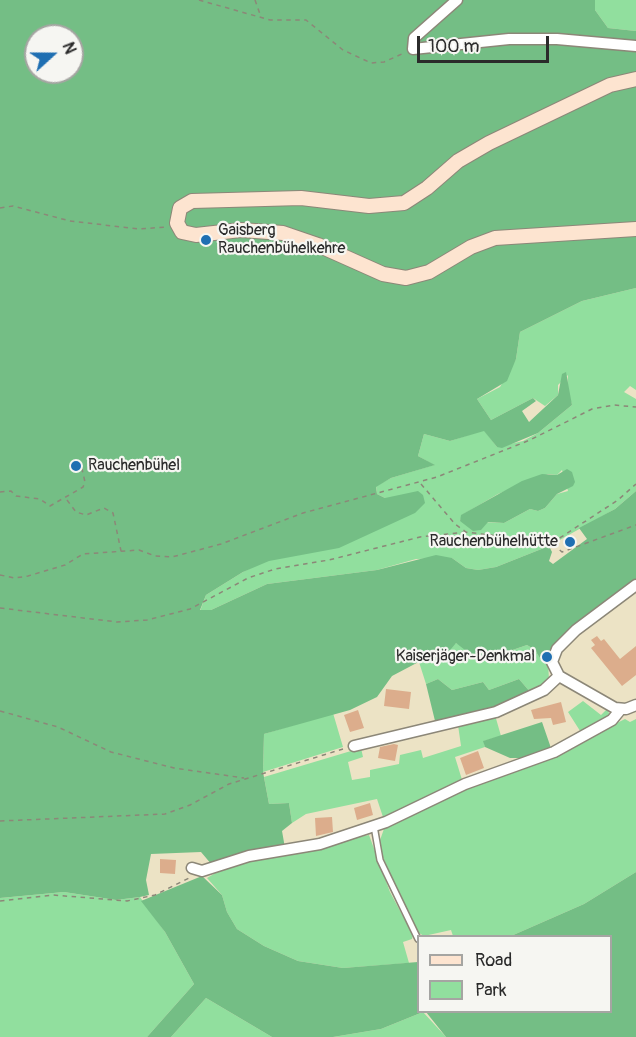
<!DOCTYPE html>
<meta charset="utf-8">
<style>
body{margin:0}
#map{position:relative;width:636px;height:1037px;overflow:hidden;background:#ece3c5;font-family:Pangolin,sans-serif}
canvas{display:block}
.legend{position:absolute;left:417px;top:935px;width:195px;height:78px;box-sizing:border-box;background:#f6f6f2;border:2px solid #a5a5a2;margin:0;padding:8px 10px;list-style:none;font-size:18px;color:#2b2b2b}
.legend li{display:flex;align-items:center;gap:12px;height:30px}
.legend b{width:30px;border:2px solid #a5a5a2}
.north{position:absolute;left:24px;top:24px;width:60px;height:60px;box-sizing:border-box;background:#f6f6f2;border:2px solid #a5a5a2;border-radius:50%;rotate:69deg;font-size:16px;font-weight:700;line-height:24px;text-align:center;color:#2b2b2b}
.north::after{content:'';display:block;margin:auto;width:21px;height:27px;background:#1f6fb2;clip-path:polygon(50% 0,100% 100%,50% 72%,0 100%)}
.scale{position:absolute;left:417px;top:36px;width:132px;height:27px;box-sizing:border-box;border:3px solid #2b2b2b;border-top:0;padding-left:8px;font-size:18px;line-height:21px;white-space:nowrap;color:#2b2b2b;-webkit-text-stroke:4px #f6f6f2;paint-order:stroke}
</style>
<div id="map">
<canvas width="636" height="1037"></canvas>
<ul class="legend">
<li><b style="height:8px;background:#fde4d0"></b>Road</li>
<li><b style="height:16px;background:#91df9e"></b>Park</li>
</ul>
<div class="north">N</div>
<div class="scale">100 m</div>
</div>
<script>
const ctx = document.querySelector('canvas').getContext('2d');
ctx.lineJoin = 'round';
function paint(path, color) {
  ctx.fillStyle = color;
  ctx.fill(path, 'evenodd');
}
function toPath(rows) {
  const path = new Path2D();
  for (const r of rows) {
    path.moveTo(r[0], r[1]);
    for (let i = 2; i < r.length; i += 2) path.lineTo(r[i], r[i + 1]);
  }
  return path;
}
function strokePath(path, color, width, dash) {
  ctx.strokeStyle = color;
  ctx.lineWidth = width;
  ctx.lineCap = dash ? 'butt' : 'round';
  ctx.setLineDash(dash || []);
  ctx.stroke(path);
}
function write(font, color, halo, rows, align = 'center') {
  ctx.font = font + ' Pangolin,sans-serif';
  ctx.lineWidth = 4.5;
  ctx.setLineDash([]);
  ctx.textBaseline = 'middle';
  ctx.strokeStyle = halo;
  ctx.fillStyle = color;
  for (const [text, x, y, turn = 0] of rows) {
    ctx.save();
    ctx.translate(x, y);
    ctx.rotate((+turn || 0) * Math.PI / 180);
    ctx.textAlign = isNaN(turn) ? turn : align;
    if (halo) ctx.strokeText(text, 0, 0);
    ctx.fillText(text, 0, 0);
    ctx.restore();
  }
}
paint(toPath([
 [595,0,636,0,636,31,608,28,595,10],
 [636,288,636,390,630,386,624,392,636,399,636,491,615,509,549,546,496,567,478,570,466,568,452,558,416,559,377,570,267,584,211,610,200,611,206,595,243,572,385,498,377,494,376,486,391,478,434,465,418,456,424,434,450,441,484,430,497,447,523,441,538,433,572,405,567,388,568,375,558,385,558,395,545,406,533,398,491,420,477,399,500,387,516,359,520,332,582,301],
 [562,470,568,491,557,494,545,508,538,511,530,509,504,523,460,521,462,515,498,494,548,474,557,475],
 [456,643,492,657,527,645,535,650,541,660,548,660,549,681,531,693,519,679,489,690,483,682,452,690,438,679,426,684,419,662],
 [583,701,601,715,607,709,610,715,582,734,568,712],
 [333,713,343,747,263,772,264,734],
 [495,715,501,736,484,741,485,747,455,757,463,783,384,820,377,799,306,814,292,823,289,803,269,804,264,777,361,748,363,757,348,762,352,780,370,777,370,770,399,764,400,755,421,750,423,758,461,746,458,725],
 [625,719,630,722,636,719,636,872,584,904,511,936,453,936,451,930,424,936,419,933,403,904,382,855,379,843,385,826,465,787,560,751],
 [369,835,390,892,413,935,412,939,403,942,409,963,343,968,298,961,264,946,237,929,227,912,222,895,207,878,229,865],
 [64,892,116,900,140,897,165,932,194,984,147,1037,0,1037,0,898],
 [206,998,272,1037,171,1037],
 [423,1012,446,1037,333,1037,381,1029]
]), '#91df9e');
paint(toPath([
 [0,0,595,0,595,10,608,28,636,31,636,288,582,301,520,332,516,359,507,381,477,399,491,420,533,398,536,401,522,411,529,422,558,395,562,374,566,372,572,405,538,433,502,448,497,447,484,431,450,441,424,434,418,456,435,465,391,478,376,487,377,494,385,498,418,491,423,495,425,503,415,513,339,548,269,561,243,572,206,595,200,610,211,610,267,584,377,570,436,555,452,558,466,568,478,570,496,567,549,546,552,552,549,561,553,564,587,539,579,528,615,509,636,491,636,581,548,660,541,660,535,650,527,645,492,657,474,657,456,643,440,662,428,657,392,676,377,697,350,710,264,734,263,772,269,804,289,803,292,823,282,831,285,848,212,865,201,852,151,854,146,880,149,895,140,897,116,900,64,892,0,898],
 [36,36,72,36,72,72,36,72],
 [567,469,572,472,575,482,573,486,557,494,545,508,538,511,530,509,504,523,488,522,481,530,473,531,460,521,461,515,522,481,542,474,557,475],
 [438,679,452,690,483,682,489,690,519,679,531,693,508,705,436,725,426,684],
 [542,722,552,751,531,758,510,758,485,747,483,741],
 [636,872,636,1037,446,1037,426,1012,610,1012,610,936,511,936,584,904],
 [202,876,222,895,227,912,237,929,264,946,298,961,343,968,418,962,418,1012,423,1012,381,1029,333,1037,272,1037,206,998,171,1037,147,1037,194,984,165,932,141,901]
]), '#74be85');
paint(toPath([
 [597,636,601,641,604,639,620,659,636,646,636,675,622,686,591,648,595,645,591,640],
 [386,689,411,692,409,709,384,706],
 [561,702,566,722,553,725,551,718,534,719,531,710],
 [358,710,364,728,350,732,344,715],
 [394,744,398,745,395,761,378,758,380,747],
 [478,751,484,768,466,775,460,758],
 [370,803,373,815,357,820,354,808],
 [332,817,333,832,316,836,315,818],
 [160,859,176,860,175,874,160,873]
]), '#dcad8c');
const lane = toPath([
 [374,826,380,860,418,939]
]);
const street = toPath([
 [457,0,414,38,413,49,509,39,557,39,636,46],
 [636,585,576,630,557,649,552,662,559,676,615,708,626,709,636,705],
 [354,746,496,712,544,690,559,676],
 [192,868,202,871,249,856,320,844,386,822,465,784,554,752,612,720,621,709]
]);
const secondary = toPath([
 [636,79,610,85,489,143,458,161,427,188,404,203,369,206,301,198,192,201,180,208,177,223,182,232,196,235,241,230,283,233,318,245,383,274,406,278,429,272,471,247,495,238,636,229]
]);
strokePath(lane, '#8c8778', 8);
strokePath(street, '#8c8778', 13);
strokePath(secondary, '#8c8778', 16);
strokePath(toPath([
 [199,0,270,20,306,20,343,50,371,63,384,62,404,53],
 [255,0,261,17],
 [0,208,13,206,70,221,139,229,167,227],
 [421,484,455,524,466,532,552,543,618,500,636,484],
 [0,492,11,491,16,496,40,499,50,506,83,487,85,482,82,469,76,466],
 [67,500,76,512,86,515,104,508,113,513,121,551],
 [553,544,562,552,636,525],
 [0,575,15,578,28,576,65,565,83,554,139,550,155,556,172,557,221,544,303,513,437,477,530,440,592,409,614,405,636,407],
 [0,608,117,622,147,620,190,609,248,578,275,569,329,560,420,537,466,532],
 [0,711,58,727,111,752,174,768,244,778],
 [0,821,165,814,190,805,229,784,343,749],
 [0,901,53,895,127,901,155,895,191,877]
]), '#8c8778', 1.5, [4.5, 4.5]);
strokePath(lane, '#fff', 5);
strokePath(street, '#fff', 10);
strokePath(secondary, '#fde4d0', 14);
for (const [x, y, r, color] of [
 [206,240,6,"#1f6fb2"],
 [76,466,6,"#1f6fb2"],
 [570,542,6,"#1f6fb2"],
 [547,657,6,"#1f6fb2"]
]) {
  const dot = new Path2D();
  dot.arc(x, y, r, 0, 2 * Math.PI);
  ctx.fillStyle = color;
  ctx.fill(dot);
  strokePath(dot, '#f6f6f2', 2);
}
write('16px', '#2b2b2b', '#f6f6f2', [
 ["Gaisberg",218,231],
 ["Rauchenbühelkehre",218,249],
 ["Rauchenbühel",88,466],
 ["Rauchenbühelhütte",558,542,"right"],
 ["Kaiserjäger-Denkmal",535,657,"right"]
], 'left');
</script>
